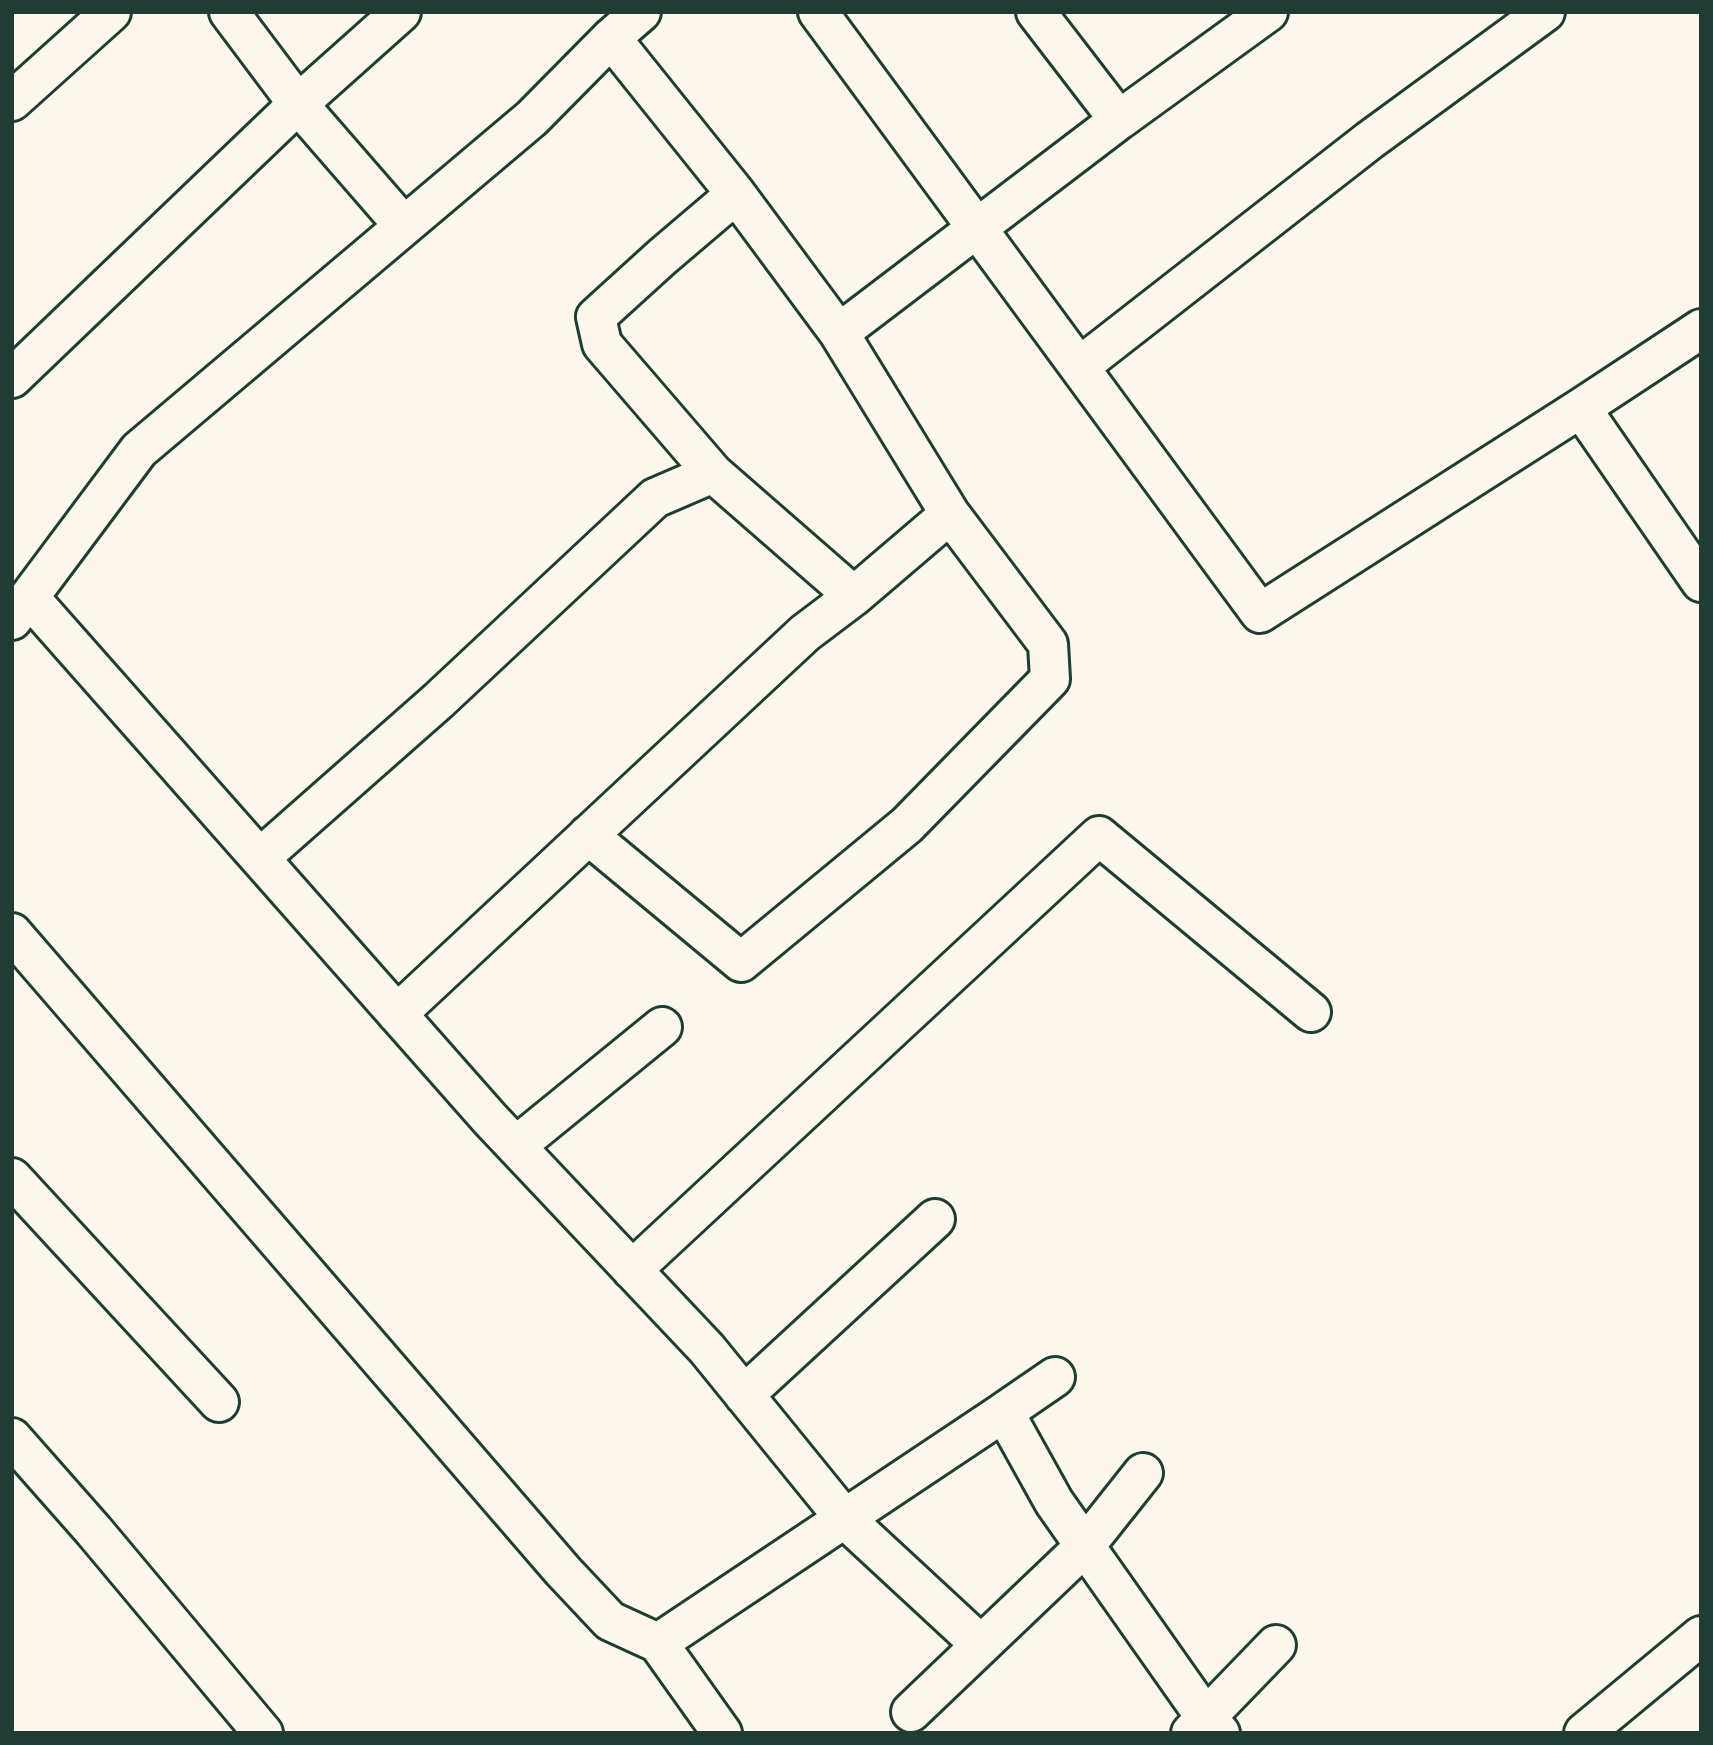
<!DOCTYPE html>
<style>
body{margin:0}
#map{position:relative;width:1713px;height:1745px;overflow:hidden;background:#fbf7ec;font-family:Pangolin,sans-serif}
canvas{display:block}
.frame{position:absolute;inset:0;border:14px solid #1f3d34;pointer-events:none}
</style>
<div id="map">
<canvas width="1713" height="1745"></canvas>
<div class="frame"></div>
</div>
<script>
const ctx = document.querySelector('canvas').getContext('2d');
ctx.lineJoin = 'round';
function toPath(rows) {
  const path = new Path2D();
  for (const r of rows) {
    path.moveTo(r[0], r[1]);
    for (let i = 2; i < r.length; i += 2) path.lineTo(r[i], r[i + 1]);
  }
  return path;
}
function strokePath(path, color, width, dash) {
  ctx.strokeStyle = color;
  ctx.lineWidth = width;
  ctx.lineCap = dash ? 'butt' : 'round';
  ctx.setLineDash(dash || []);
  ctx.stroke(path);
}
const minor = toPath([
 [229,12,298,104,404,226],
 [818,12,1260,613,1581,408,1701,329],
 [1036,12,1119,120],
 [12,101,111,12],
 [839,333,1119,120,1268,12],
 [1079,367,1370,140,1545,12],
 [12,378,298,104,401,12],
 [1581,408,1701,582],
 [713,473,602,344,596,317,662,257,736,194],
 [29,597,490,1119,707,1349,845,1519,981,1645],
 [12,620,139,450,532,118,611,38,641,12],
 [588,835,741,962,907,825,1050,679,1048,644,950,514,839,333,736,194,611,38],
 [260,858,438,701,655,498,713,473,854,596],
 [12,933,563,1571,610,1621,658,1643,722,1733],
 [397,1014,805,633,854,596,950,514],
 [516,1146,662,1027],
 [12,1178,219,1402],
 [632,1270,1099,836,1311,1012],
 [744,1395,935,1219],
 [1004,1412,1055,1377],
 [12,1438,94,1531,263,1733],
 [658,1643,1004,1412,1054,1502,1206,1718,1220,1733],
 [911,1712,1085,1546,1143,1473],
 [1191,1733,1276,1645],
 [1584,1733,1701,1636]
]);
strokePath(minor, '#1f3d34', 44);
strokePath(minor, '#fbf7ec', 38);
</script>
